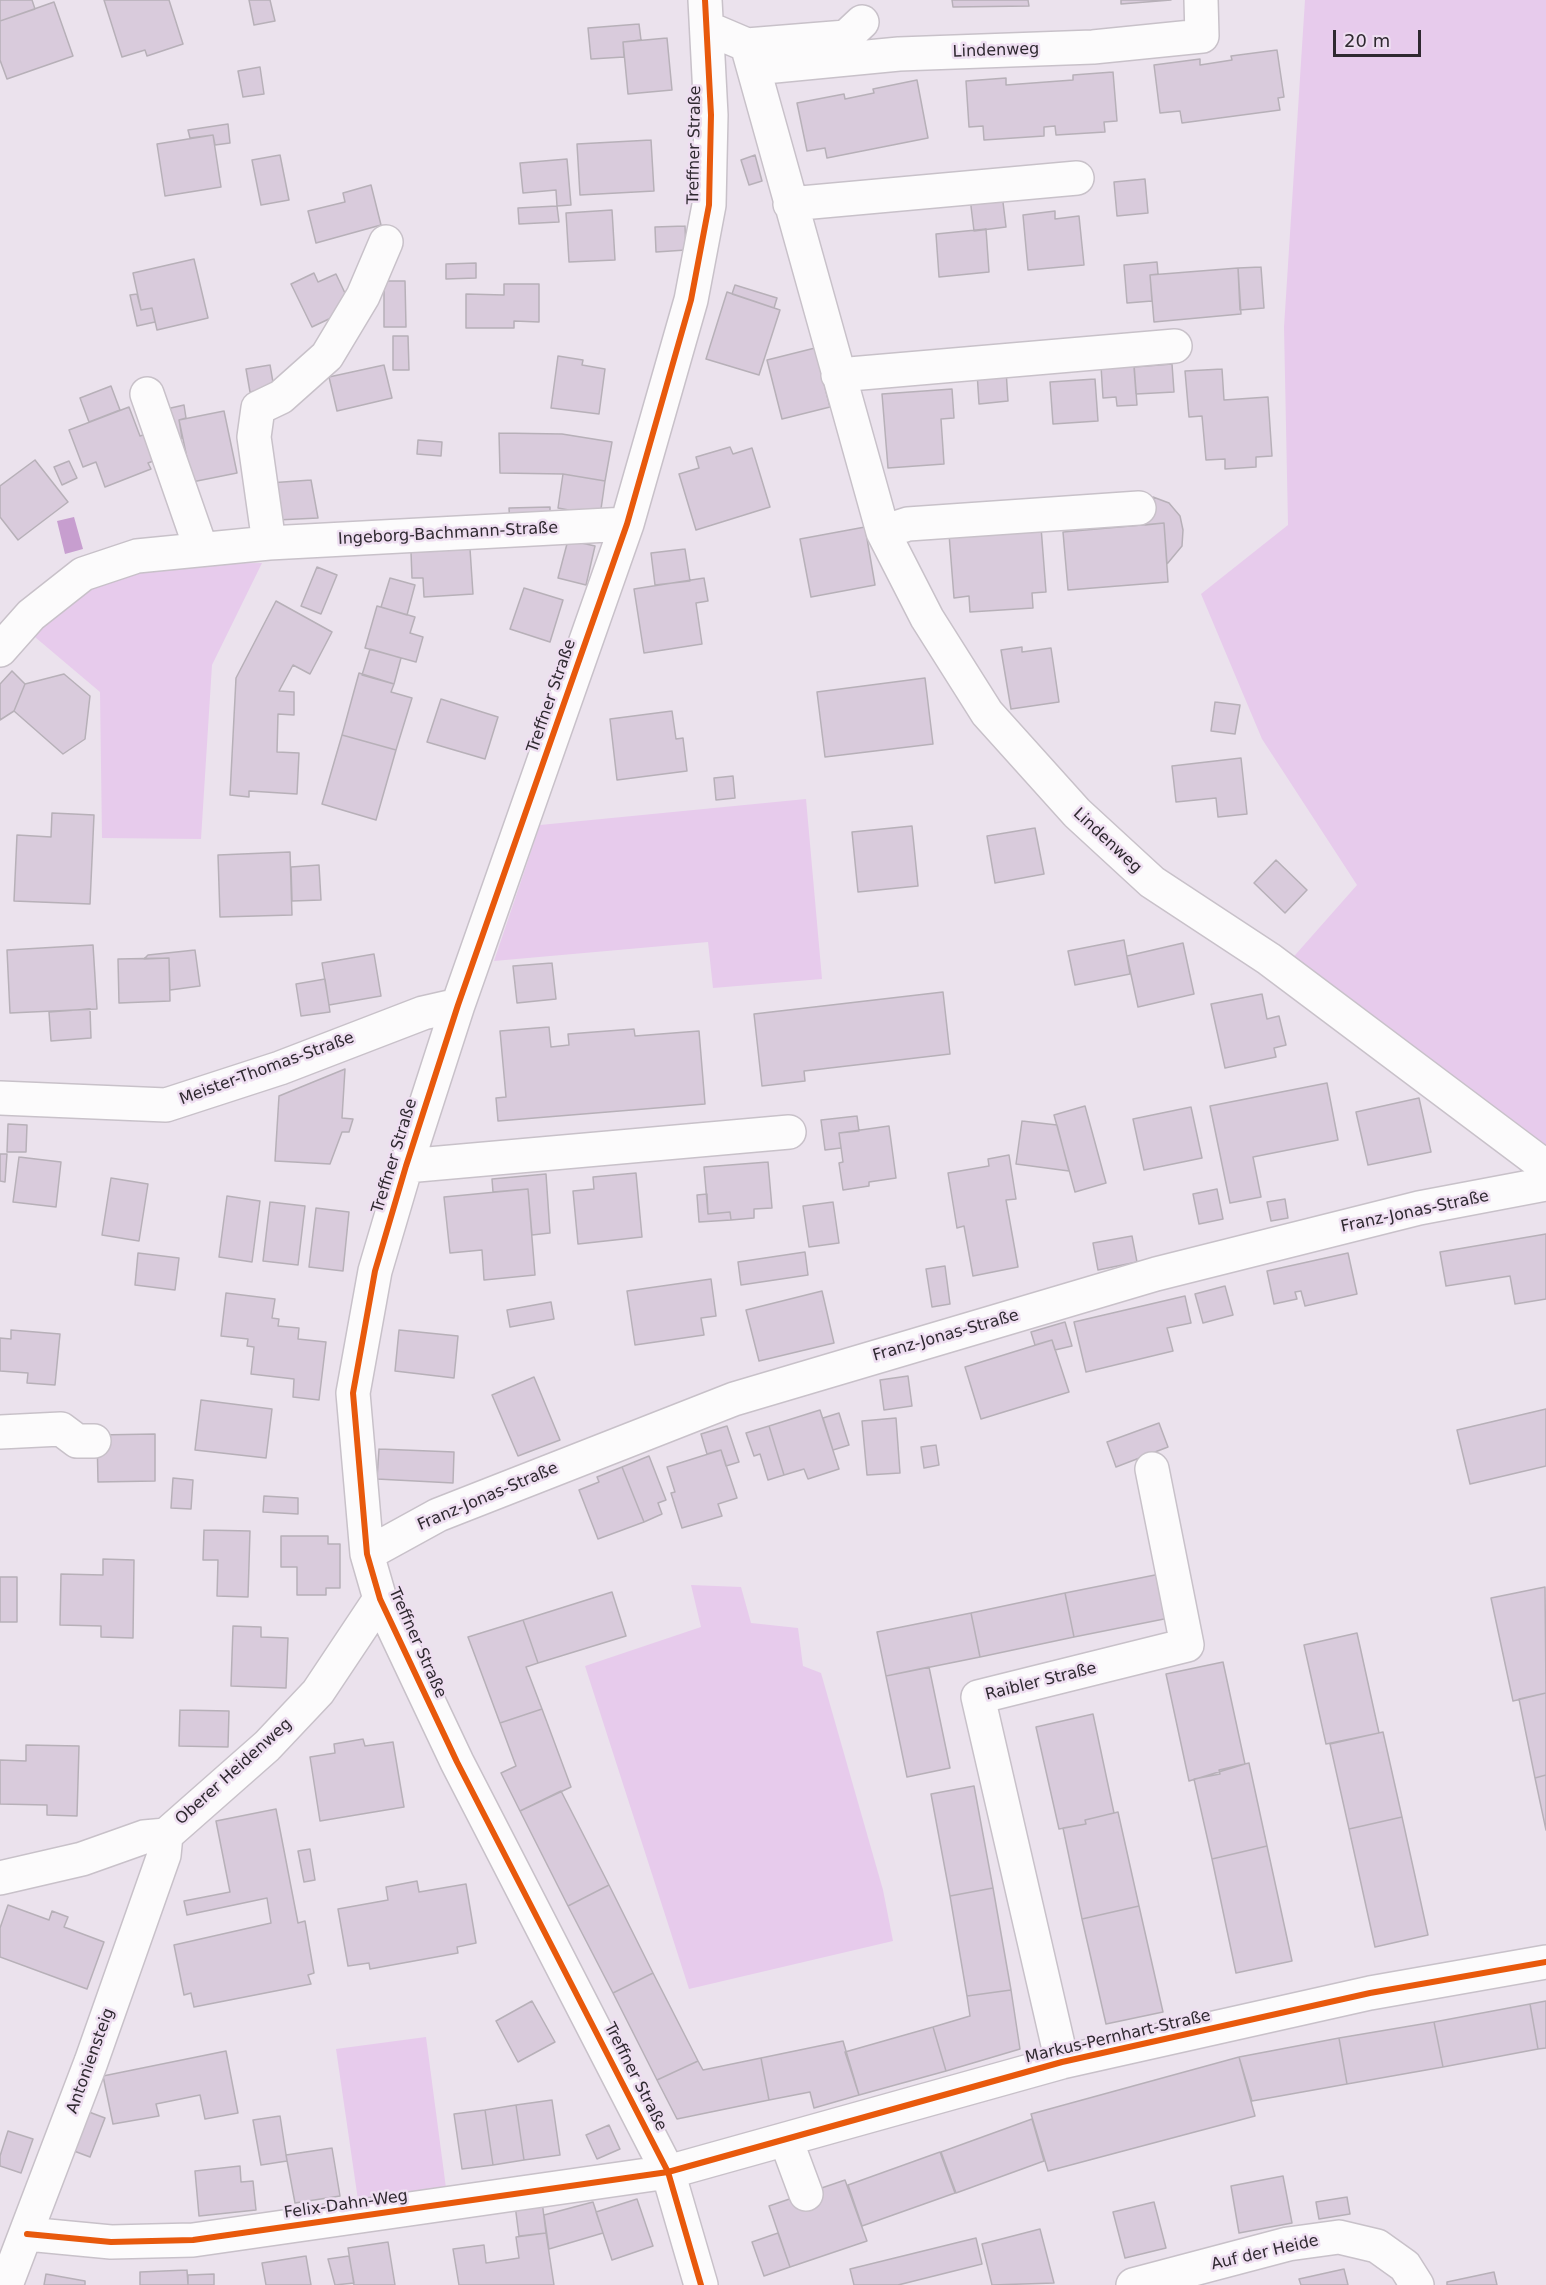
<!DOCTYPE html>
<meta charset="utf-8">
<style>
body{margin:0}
#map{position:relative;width:1546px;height:2285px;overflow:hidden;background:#ebe2ed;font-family:"DejaVu Sans",sans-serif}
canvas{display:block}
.scale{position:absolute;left:1333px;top:30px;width:88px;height:27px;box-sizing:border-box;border:3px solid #2f2930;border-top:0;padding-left:8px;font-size:18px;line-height:21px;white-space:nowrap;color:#2f2930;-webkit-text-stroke:4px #eedef1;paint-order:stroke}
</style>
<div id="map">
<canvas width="1546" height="2285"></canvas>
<div class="scale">20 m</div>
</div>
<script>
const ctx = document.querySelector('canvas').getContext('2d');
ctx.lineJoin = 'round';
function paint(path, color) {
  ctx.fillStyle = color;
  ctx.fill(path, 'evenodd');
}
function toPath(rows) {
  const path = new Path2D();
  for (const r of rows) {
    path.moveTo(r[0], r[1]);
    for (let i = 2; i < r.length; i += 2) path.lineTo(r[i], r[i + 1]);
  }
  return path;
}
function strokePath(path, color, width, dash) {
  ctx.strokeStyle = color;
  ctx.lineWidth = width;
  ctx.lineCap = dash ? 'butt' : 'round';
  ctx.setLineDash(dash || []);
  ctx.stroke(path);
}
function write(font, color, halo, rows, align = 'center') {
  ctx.font = font + ' "DejaVu Sans",sans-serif';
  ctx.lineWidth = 5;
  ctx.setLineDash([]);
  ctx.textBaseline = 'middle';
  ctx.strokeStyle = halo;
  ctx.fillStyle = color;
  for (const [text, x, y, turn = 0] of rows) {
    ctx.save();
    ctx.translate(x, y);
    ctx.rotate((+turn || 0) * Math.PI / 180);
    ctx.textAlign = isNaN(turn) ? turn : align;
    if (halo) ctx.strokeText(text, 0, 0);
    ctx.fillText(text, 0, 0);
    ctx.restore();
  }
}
paint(toPath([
 [1305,0,1546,0,1546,1151,1289,962,1357,885,1262,739,1201,594,1288,525,1284,327],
 [262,563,212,665,201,839,102,838,100,692,29,632,68,597,155,564],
 [806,799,822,979,713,988,708,942,494,961,540,825],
 [691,1585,741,1587,751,1623,798,1628,803,1666,821,1673,883,1890,893,1941,689,1989,585,1666,701,1627],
 [426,2037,446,2188,358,2200,336,2049]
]), '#e7cbec');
paint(toPath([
 [74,517,83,549,65,554,57,521]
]), '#c79ecf');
const building = toPath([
 [0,0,32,0,35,9,0,21,0,0],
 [104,0,169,0,183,44,147,56,145,50,122,57,104,0],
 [249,0,270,0,275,21,254,25,249,0],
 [952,0,1028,0,1029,6,953,7,952,0],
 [1121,0,1171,0,1121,4,1121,0],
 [54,2,73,56,7,79,0,60,0,21,54,2],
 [639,24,641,40,623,42,624,57,591,59,588,28,639,24],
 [667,38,672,90,628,94,623,42,667,38],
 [1277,50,1284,97,1278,98,1280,110,1182,123,1180,111,1160,113,1154,65,1200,59,1200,65,1232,60,1231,56,1277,50],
 [260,67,264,94,243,97,238,71,260,67],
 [1113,72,1117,121,1104,122,1105,132,1056,135,1055,126,1044,127,1044,136,984,140,983,126,969,127,966,81,1006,78,1006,85,1073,80,1073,75,1113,72],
 [917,80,928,138,827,158,825,148,807,151,797,103,844,94,845,99,874,93,873,89,917,80],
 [228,124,230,143,215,145,213,135,190,138,188,130,228,124],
 [213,135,221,187,165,196,157,144,213,135],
 [651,140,654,191,580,195,577,144,651,140],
 [280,155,289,200,261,205,252,160,280,155],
 [755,155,762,181,749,185,741,160,755,155],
 [567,159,571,205,557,206,556,190,523,193,520,163,567,159],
 [1145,179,1148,213,1117,216,1114,182,1145,179],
 [371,185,381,225,316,243,308,211,345,202,343,193,371,185],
 [1002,194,1006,227,974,231,970,198,1002,194],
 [557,206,559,222,519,224,518,208,557,206],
 [612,210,615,260,569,262,566,213,612,210],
 [1055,211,1055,219,1079,216,1084,265,1028,270,1023,215,1055,211],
 [685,226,686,250,656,252,655,227,685,226],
 [986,229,989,272,939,277,936,234,986,229],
 [194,259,208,318,157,330,152,308,141,310,133,273,194,259],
 [1157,262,1158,274,1150,275,1152,301,1127,303,1124,265,1157,262],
 [476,263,476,278,446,279,446,264,476,263],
 [1261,267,1264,308,1240,310,1238,268,1261,267],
 [1238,268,1241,314,1154,322,1150,275,1238,268],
 [314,273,318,282,336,274,352,308,312,327,291,284,314,273],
 [384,281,405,281,406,327,384,327,384,281],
 [504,284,539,284,539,322,514,321,514,328,466,328,466,294,504,295,504,284],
 [735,285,777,298,774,308,732,294,735,285],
 [727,292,780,310,759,375,706,359,727,292],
 [137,294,141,310,152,308,155,322,137,326,130,295,137,294],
 [393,336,408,336,409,370,393,370,393,336],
 [815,348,830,407,782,419,767,360,815,348],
 [558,356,583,360,582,365,605,369,599,414,551,408,558,356],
 [1134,364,1137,405,1117,406,1116,397,1103,398,1101,366,1134,364],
 [1172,364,1174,392,1136,394,1134,367,1172,364],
 [270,365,274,388,250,392,246,369,270,365],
 [384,365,392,398,337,411,329,377,384,365],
 [1222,369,1224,400,1268,397,1272,456,1256,457,1256,467,1225,469,1225,459,1206,460,1202,416,1189,417,1185,371,1222,369],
 [1006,370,1008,401,979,404,977,372,1006,370],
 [1095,379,1098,421,1053,424,1050,382,1095,379],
 [111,386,120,410,89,422,80,398,111,386],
 [952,389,954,418,941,419,944,464,888,468,882,394,952,389],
 [184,405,186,418,179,420,182,438,168,441,162,410,184,405],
 [129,407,140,436,146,434,156,460,148,463,151,469,105,487,96,462,83,467,69,430,129,407],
 [224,411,237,473,192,482,179,420,224,411],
 [499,433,562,434,612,442,605,481,563,474,500,473,499,433],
 [418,440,442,442,441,456,417,454,418,440],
 [730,447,733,454,752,448,770,507,696,530,679,474,699,468,696,457,730,447],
 [35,460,68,502,18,540,0,517,0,486,35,460],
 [69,461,77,478,62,485,54,467,69,461],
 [563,474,605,481,600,516,558,508,563,474],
 [311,480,318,518,277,520,269,483,311,480],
 [1153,497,1169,503,1180,516,1183,530,1182,546,1167,564,1164,523,1145,525,1153,497],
 [550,507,550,524,510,525,509,508,550,507],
 [1164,523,1168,582,1068,590,1063,532,1164,523],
 [865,527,875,585,811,597,800,539,865,527],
 [1041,527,1046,592,1032,593,1033,608,970,612,969,596,954,598,949,534,1041,527],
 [568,540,595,546,586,585,558,578,568,540],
 [470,549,473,594,424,597,423,578,412,578,411,552,470,549],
 [685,549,690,581,655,585,651,553,685,549],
 [317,567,337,575,321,614,301,606,317,567],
 [390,578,415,585,407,615,381,607,390,578],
 [704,578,708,601,696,603,702,644,644,653,634,589,704,578],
 [524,588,563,600,550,642,510,629,524,588],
 [276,601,332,632,310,674,293,665,279,691,294,692,294,715,278,714,277,752,299,753,297,794,249,791,249,797,230,795,236,678,276,601],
 [377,606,415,617,410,633,423,637,416,662,365,648,377,606],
 [1022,647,1022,652,1051,648,1059,702,1011,709,1001,650,1022,647],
 [370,649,401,658,394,684,362,675,370,649],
 [12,671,25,684,14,711,0,720,0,684,12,671],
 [359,673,394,684,391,692,412,698,396,750,342,735,359,673],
 [64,674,90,696,85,739,63,754,14,711,25,684,64,674],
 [925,678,933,744,825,757,817,692,925,678],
 [441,699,498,717,485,759,427,742,441,699],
 [1215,702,1240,705,1235,734,1211,731,1215,702],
 [672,711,676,739,683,738,687,771,617,780,610,719,672,711],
 [342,735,396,750,376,820,322,804,342,735],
 [1241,758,1247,814,1218,817,1216,798,1176,802,1172,766,1241,758],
 [733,776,735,798,716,800,714,778,733,776],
 [52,813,94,815,90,904,14,901,17,835,51,837,52,813],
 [912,826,918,886,858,892,852,832,912,826],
 [1035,828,1044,874,995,883,987,836,1035,828],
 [290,852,292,915,220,917,218,855,290,852],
 [1276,860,1307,890,1285,913,1254,883,1276,860],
 [319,865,321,900,292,901,291,867,319,865],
 [1124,940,1130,974,1075,985,1068,951,1124,940],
 [1183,943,1194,994,1138,1007,1127,956,1183,943],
 [93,945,97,1009,10,1013,7,950,93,945],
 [195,950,200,986,170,990,169,958,144,959,148,955,195,950],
 [374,954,381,996,329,1005,322,963,374,954],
 [169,958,170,1001,119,1003,118,959,169,958],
 [552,963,556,999,517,1003,513,966,552,963],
 [325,979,330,1012,301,1016,296,984,325,979],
 [943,992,950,1054,804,1071,805,1081,762,1086,754,1014,943,992],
 [1262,994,1267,1019,1279,1016,1286,1045,1274,1048,1276,1057,1225,1068,1211,1004,1262,994],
 [90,1009,91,1038,51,1041,49,1012,90,1009],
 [549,1027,551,1047,569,1045,568,1034,634,1029,635,1036,699,1031,705,1104,498,1121,496,1098,506,1097,500,1031,549,1027],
 [345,1069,342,1118,353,1119,349,1132,342,1132,330,1164,275,1161,279,1096,345,1069],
 [1327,1083,1338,1140,1253,1157,1261,1197,1230,1203,1210,1106,1327,1083],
 [1419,1098,1431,1152,1368,1165,1356,1112,1419,1098],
 [1085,1106,1106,1183,1075,1192,1054,1115,1085,1106],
 [1191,1107,1202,1158,1144,1170,1133,1119,1191,1107],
 [857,1116,859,1131,839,1133,841,1148,825,1150,821,1120,857,1116],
 [1022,1121,1057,1125,1069,1171,1016,1164,1022,1121],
 [8,1124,27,1125,26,1152,7,1152,8,1124],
 [889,1126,896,1178,869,1182,869,1186,843,1190,839,1163,843,1162,839,1133,889,1126],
 [0,1154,7,1154,5,1182,0,1181,0,1154],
 [1009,1155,1016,1199,1006,1200,1018,1267,973,1276,964,1226,957,1228,948,1173,989,1166,988,1159,1009,1155],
 [19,1157,61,1162,56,1207,13,1202,19,1157],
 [768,1162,772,1208,754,1209,754,1218,731,1220,730,1212,708,1214,704,1167,768,1162],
 [636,1173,642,1237,578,1244,573,1191,594,1189,593,1177,636,1173],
 [546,1174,550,1233,532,1235,528,1189,493,1192,492,1179,546,1174],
 [111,1178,148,1184,139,1241,102,1235,111,1178],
 [528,1189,535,1275,484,1280,482,1250,450,1253,444,1197,528,1189],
 [1217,1189,1223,1219,1199,1224,1193,1194,1217,1189],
 [707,1194,708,1214,730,1212,731,1220,699,1222,697,1195,707,1194],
 [227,1196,260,1201,252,1262,219,1257,227,1196],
 [1285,1199,1288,1218,1271,1221,1267,1202,1285,1199],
 [270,1202,305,1206,298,1265,263,1261,270,1202],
 [833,1202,839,1243,809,1247,803,1206,833,1202],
 [316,1208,349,1212,343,1271,309,1267,316,1208],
 [1546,1234,1546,1299,1515,1304,1510,1276,1446,1286,1440,1252,1546,1234],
 [1132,1236,1137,1262,1098,1270,1093,1243,1132,1236],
 [805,1252,808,1275,741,1285,738,1262,805,1252],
 [138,1253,179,1258,175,1290,135,1285,138,1253],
 [1348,1253,1357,1294,1305,1306,1301,1291,1295,1292,1297,1299,1274,1304,1267,1271,1348,1253],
 [945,1266,950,1304,932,1307,926,1269,945,1266],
 [711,1279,716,1316,701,1318,704,1335,635,1345,627,1291,711,1279],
 [1225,1286,1233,1315,1203,1323,1195,1294,1225,1286],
 [822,1291,834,1343,759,1361,746,1310,822,1291],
 [226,1293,275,1299,272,1318,279,1319,278,1326,299,1328,298,1339,326,1342,319,1400,293,1397,294,1379,251,1374,254,1347,247,1346,248,1339,221,1336,226,1293],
 [1185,1296,1191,1323,1167,1328,1173,1351,1086,1372,1074,1322,1185,1296],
 [551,1302,554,1319,510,1327,507,1310,551,1302],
 [1065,1322,1072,1346,1055,1350,1052,1340,1035,1345,1031,1332,1065,1322],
 [11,1330,60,1334,55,1385,27,1383,28,1373,0,1371,0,1338,11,1339,11,1330],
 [399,1330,458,1336,454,1378,395,1371,399,1330],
 [1052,1340,1069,1392,981,1419,965,1367,1052,1340],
 [908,1376,912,1406,884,1410,880,1380,908,1376],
 [534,1377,560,1440,518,1456,492,1395,534,1377],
 [201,1400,272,1409,266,1458,195,1450,201,1400],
 [1546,1409,1546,1466,1470,1484,1457,1430,1546,1409],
 [820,1410,839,1469,808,1479,804,1469,784,1475,769,1426,820,1410],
 [839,1413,849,1445,833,1450,823,1418,839,1413],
 [896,1418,900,1473,867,1475,862,1421,896,1418],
 [1159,1423,1168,1447,1116,1467,1107,1442,1159,1423],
 [727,1426,739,1462,726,1466,721,1450,707,1454,701,1434,727,1426],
 [769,1426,784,1475,768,1480,760,1454,754,1456,746,1433,769,1426],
 [155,1434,155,1481,98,1482,97,1435,155,1434],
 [936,1445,939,1465,924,1468,921,1447,936,1445],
 [379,1449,454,1452,453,1483,377,1479,379,1449],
 [721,1450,737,1498,718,1504,722,1516,682,1528,671,1493,675,1492,667,1467,721,1450],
 [649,1456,666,1500,658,1503,662,1514,644,1522,622,1467,649,1456],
 [622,1467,644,1522,598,1539,579,1490,599,1482,597,1477,622,1467],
 [173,1478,193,1480,191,1509,171,1508,173,1478],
 [264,1496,298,1498,298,1514,263,1512,264,1496],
 [204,1530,250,1531,248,1597,217,1596,218,1560,203,1560,204,1530],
 [281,1536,328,1536,328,1544,340,1544,340,1588,326,1588,326,1595,297,1595,297,1567,281,1567,281,1536],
 [103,1559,134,1560,133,1638,101,1637,101,1626,60,1625,61,1574,103,1575,103,1559],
 [1160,1574,1169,1618,1074,1637,1065,1593,1160,1574],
 [0,1577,17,1577,17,1622,0,1622,0,1577],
 [1545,1587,1546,1693,1513,1701,1491,1598,1545,1587],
 [612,1592,626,1636,538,1663,523,1620,612,1592],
 [1065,1593,1074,1637,980,1657,971,1613,1065,1593],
 [971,1613,980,1657,886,1676,877,1632,971,1613],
 [523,1620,538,1663,526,1667,542,1709,500,1723,468,1637,523,1620],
 [233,1626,261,1627,261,1637,288,1638,286,1688,231,1686,233,1626],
 [1357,1633,1379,1733,1326,1744,1304,1645,1357,1633],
 [1223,1662,1245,1764,1189,1781,1166,1674,1223,1662],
 [929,1667,950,1768,907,1777,886,1676,929,1667],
 [1546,1693,1546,1775,1535,1778,1519,1699,1546,1693],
 [542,1709,571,1787,520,1811,501,1773,516,1766,500,1723,542,1709],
 [180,1710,229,1711,228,1747,179,1746,180,1710],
 [1093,1714,1114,1813,1085,1820,1086,1824,1059,1829,1036,1727,1093,1714],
 [1383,1732,1402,1817,1349,1829,1330,1744,1383,1732],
 [363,1739,365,1746,393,1742,404,1807,320,1821,310,1757,335,1753,334,1744,363,1739],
 [26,1745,79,1746,77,1816,47,1815,47,1805,0,1804,0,1760,26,1761,26,1745],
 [1249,1763,1267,1846,1212,1859,1194,1779,1220,1774,1219,1770,1249,1763],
 [1546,1775,1546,1830,1535,1778,1546,1775],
 [974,1786,993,1888,950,1896,931,1794,974,1786],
 [561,1791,609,1885,568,1906,520,1811,561,1791],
 [276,1809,298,1923,305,1921,314,1973,308,1975,311,1984,194,2007,191,1993,184,1995,174,1945,271,1923,267,1898,187,1915,184,1901,230,1892,216,1821,276,1809],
 [1118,1812,1139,1906,1082,1919,1063,1828,1086,1824,1085,1820,1118,1812],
 [1402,1817,1428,1935,1375,1947,1349,1829,1402,1817],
 [1267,1846,1292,1961,1236,1973,1212,1859,1267,1846],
 [310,1849,315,1880,304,1882,298,1851,310,1849],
 [417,1881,419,1892,466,1884,476,1943,457,1947,458,1953,370,1969,369,1963,348,1966,338,1909,388,1900,386,1887,417,1881],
 [609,1885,653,1973,613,1993,568,1906,609,1885],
 [993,1888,1011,1990,967,1996,950,1896,993,1888],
 [8,1905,49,1920,52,1911,68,1917,64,1927,104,1942,87,1989,0,1957,0,1928,8,1905],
 [1139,1906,1163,2012,1106,2024,1082,1919,1139,1906],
 [653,1973,698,2061,657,2080,613,1993,653,1973],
 [1011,1990,1020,2049,946,2071,933,2027,970,2016,967,1996,1011,1990],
 [532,2001,555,2042,518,2062,496,2021,532,2001],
 [1546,2001,1546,2048,1538,2049,1530,2004,1546,2001],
 [1530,2004,1538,2049,1443,2067,1434,2022,1530,2004],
 [1434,2022,1443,2067,1347,2084,1339,2038,1434,2022],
 [933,2027,946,2071,859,2095,845,2052,933,2027],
 [1339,2038,1347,2084,1252,2101,1239,2057,1339,2038],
 [843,2041,859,2095,814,2108,810,2092,769,2100,761,2058,843,2041],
 [226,2051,238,2113,205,2119,200,2095,156,2104,159,2116,113,2124,103,2076,226,2051],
 [1239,2057,1255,2116,1048,2171,1031,2114,1239,2057],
 [761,2058,769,2100,677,2119,657,2080,698,2061,703,2070,761,2058],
 [552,2100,560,2155,524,2160,516,2105,552,2100],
 [516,2105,524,2160,493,2165,485,2110,516,2105],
 [485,2110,493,2165,462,2169,454,2114,485,2110],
 [89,2112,105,2118,90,2157,74,2151,89,2112],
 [280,2116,287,2161,261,2165,253,2120,280,2116],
 [1032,2119,1044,2161,956,2193,941,2152,1032,2119],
 [609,2125,620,2149,597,2159,586,2135,609,2125],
 [8,2131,33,2139,21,2173,0,2166,0,2156,8,2131],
 [332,2148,340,2196,295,2203,286,2155,332,2148],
 [940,2152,955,2193,862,2226,848,2185,940,2152],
 [240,2166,241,2182,253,2181,256,2210,199,2216,195,2171,240,2166],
 [1283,2176,1292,2223,1239,2233,1231,2186,1283,2176],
 [845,2180,867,2241,790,2267,769,2206,845,2180],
 [1347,2197,1350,2214,1319,2219,1316,2202,1347,2197],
 [637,2199,653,2246,612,2260,596,2212,637,2199],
 [542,2201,546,2233,519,2236,515,2205,542,2201],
 [593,2202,603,2233,549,2249,544,2215,593,2202],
 [1154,2202,1166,2248,1125,2258,1113,2212,1154,2202],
 [1040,2229,1054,2283,992,2285,982,2244,1040,2229],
 [546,2233,554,2285,459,2285,453,2249,484,2245,486,2263,519,2258,516,2237,546,2233],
 [778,2233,790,2267,764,2276,752,2242,778,2233],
 [976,2238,982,2264,898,2285,854,2285,850,2269,976,2238],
 [388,2242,395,2285,354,2285,348,2248,388,2242],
 [306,2256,311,2285,266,2285,262,2263,306,2256],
 [349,2256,354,2283,335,2285,328,2259,349,2256],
 [1344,2269,1348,2285,1301,2285,1299,2279,1344,2269],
 [187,2270,188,2285,140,2285,140,2272,187,2270],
 [1494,2272,1497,2285,1447,2285,1447,2282,1494,2272],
 [46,2274,85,2281,85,2285,44,2285,46,2274],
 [214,2274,214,2285,188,2285,188,2275,214,2274]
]);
paint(building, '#d9cbdc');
strokePath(building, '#b7b0b8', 1.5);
const minor = toPath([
 [707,28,747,45,883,532,927,618,987,713,1077,813,1152,882,1269,959,1546,1167],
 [747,45,846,37,862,22],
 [754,68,899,54,1093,47,1202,36,1201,0],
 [790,204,1077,178],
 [838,375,1175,346],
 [147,394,201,549],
 [883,532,908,524,1139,508],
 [269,543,254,437,258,408,281,397,327,356,363,296,386,242],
 [0,650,31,615,83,574,137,556,269,543,627,524],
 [0,1098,166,1105,280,1068,423,1013,458,1005],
 [406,1166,789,1132],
 [0,1432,61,1429,77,1441,94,1441],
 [367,1554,438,1515,734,1399,1156,1274,1419,1208,1546,1184],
 [0,1878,82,1859,144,1837,166,1835,267,1746,318,1692,380,1599],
 [1062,2062,978,1697,1187,1645,1152,1469],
 [786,2140,806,2194],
 [27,2234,111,2242,193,2240,668,2172,1062,2062,1370,1993,1546,1962],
 [6,2285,91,2062,164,1855,166,1835],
 [701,2285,668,2172,457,1762,380,1599,367,1554,353,1393,375,1271,406,1166,458,1005,627,524,691,300,709,205,711,115,705,0],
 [1133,2285,1288,2244,1339,2237,1377,2246,1405,2266,1417,2285]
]);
strokePath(minor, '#c8c1c9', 36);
strokePath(minor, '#fcfbfc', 33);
strokePath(toPath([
 [27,2234,111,2242,193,2240,668,2172,1062,2062,1370,1993,1546,1962],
 [701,2285,668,2172,457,1762,380,1599,367,1554,353,1393,375,1271,406,1166,458,1005,627,524,691,300,709,205,711,115,705,0]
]), '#e8590c', 6);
write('16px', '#2f2930', '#eedef1', [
 ["Lindenweg",996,51,-2],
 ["Treffner Straße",695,145,-89],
 ["Ingeborg-Bachmann-Straße",448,534,-3],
 ["Treffner Straße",552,696,-71],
 ["Lindenweg",1107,841,43],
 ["Meister-Thomas-Straße",267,1069,-20],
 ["Treffner Straße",395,1156,-73],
 ["Franz-Jonas-Straße",1415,1212,-12],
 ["Franz-Jonas-Straße",946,1336,-16],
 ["Franz-Jonas-Straße",488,1497,-23],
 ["Treffner Straße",417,1643,66],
 ["Raibler Straße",1041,1682,-14],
 ["Oberer Heidenweg",234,1772,-42],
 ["Markus-Pernhart-Straße",1118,2037,-13],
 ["Antoniensteig",91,2061,-70],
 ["Treffner Straße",635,2077,63],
 ["Felix-Dahn-Weg",346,2205,-8],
 ["Auf der Heide",1265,2253,-13]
]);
</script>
